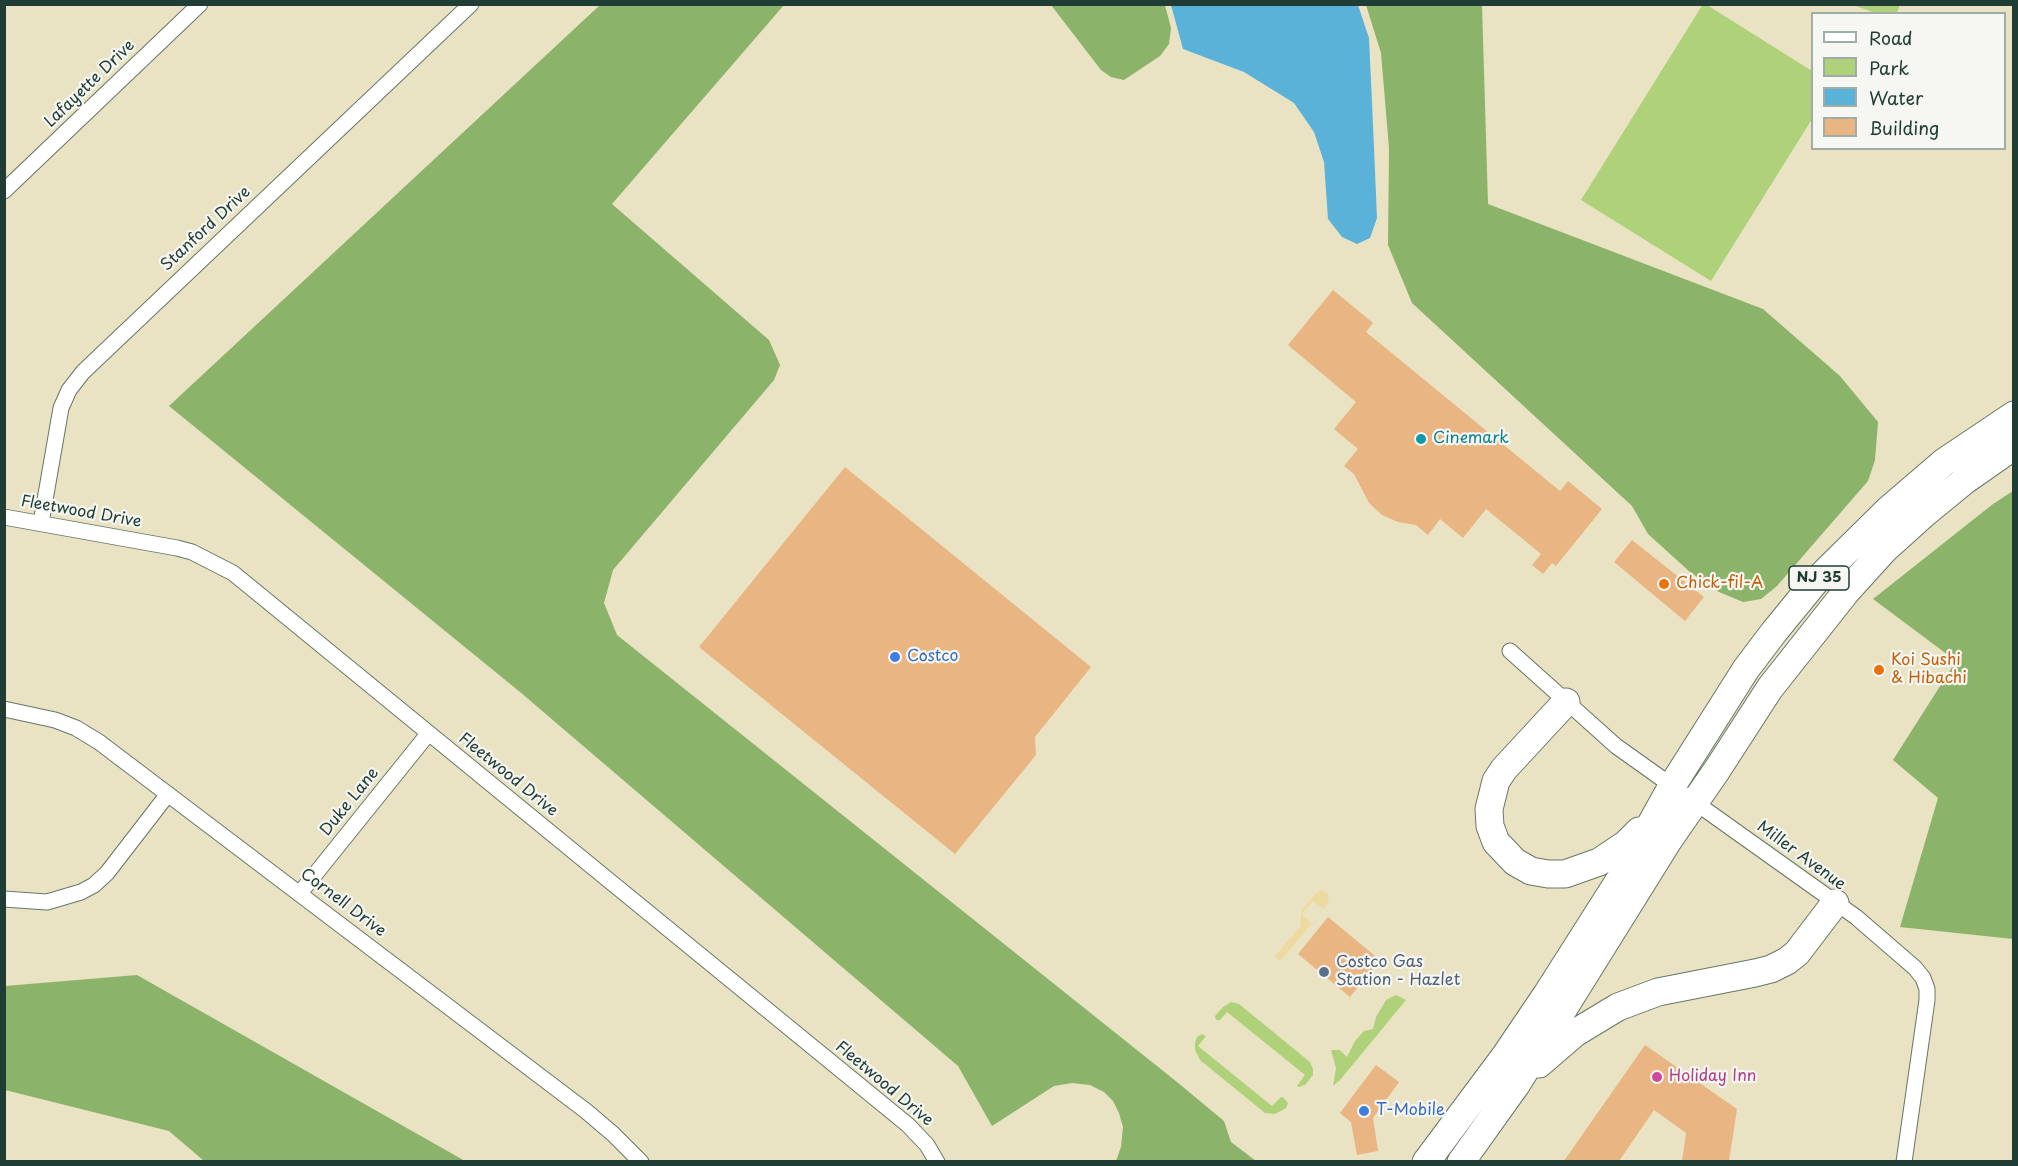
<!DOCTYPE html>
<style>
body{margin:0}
#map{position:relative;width:2018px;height:1166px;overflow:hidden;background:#e9e3c3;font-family:"Playpen Sans",sans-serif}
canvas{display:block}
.frame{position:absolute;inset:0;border:6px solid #1f3d34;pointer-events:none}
.legend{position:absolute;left:1811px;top:12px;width:195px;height:138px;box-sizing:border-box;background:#f6f6f2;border:2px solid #a0aca6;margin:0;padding:8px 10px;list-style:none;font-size:18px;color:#1f3d34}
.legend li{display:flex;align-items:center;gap:12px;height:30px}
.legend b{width:30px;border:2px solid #a0aca6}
</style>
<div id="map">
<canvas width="2018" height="1166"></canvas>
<div class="frame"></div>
<ul class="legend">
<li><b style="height:8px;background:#fff"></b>Road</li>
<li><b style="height:16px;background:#afd179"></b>Park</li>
<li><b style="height:16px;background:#5bb2d8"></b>Water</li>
<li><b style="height:16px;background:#e9b583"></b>Building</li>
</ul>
</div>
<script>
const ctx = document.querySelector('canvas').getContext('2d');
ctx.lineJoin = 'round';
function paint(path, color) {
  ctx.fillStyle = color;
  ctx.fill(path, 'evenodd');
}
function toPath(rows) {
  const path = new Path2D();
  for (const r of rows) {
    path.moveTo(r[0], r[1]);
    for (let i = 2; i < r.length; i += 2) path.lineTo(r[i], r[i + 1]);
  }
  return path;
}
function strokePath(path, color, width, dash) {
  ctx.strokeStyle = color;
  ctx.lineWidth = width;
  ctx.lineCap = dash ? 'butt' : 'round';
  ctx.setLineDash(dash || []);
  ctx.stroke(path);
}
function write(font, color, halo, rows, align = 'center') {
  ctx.font = font + ' "Playpen Sans",sans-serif';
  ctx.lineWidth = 4.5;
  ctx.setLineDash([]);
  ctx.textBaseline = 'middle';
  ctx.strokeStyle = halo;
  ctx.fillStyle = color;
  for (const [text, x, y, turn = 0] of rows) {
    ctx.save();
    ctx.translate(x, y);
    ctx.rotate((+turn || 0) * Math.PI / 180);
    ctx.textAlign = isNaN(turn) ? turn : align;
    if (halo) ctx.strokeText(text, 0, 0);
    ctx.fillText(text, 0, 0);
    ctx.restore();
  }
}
paint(toPath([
 [1703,4,1707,5,1812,71,1812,119,1711,281,1581,200],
 [1853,5,1900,5,1896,14,1876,13],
 [1396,995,1406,1000,1340,1080,1333,1086,1336,1068,1331,1050,1340,1050,1347,1057,1355,1041,1364,1031,1373,1029,1376,1017,1386,1000],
 [1231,1002,1239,1004,1310,1062,1313,1069,1313,1075,1305,1085,1299,1087,1297,1086,1305,1075,1227,1012,1220,1020,1216,1020,1215,1016,1223,1007],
 [1202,1034,1206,1036,1198,1046,1272,1106,1281,1097,1283,1097,1288,1103,1286,1108,1275,1114,1265,1113,1200,1060,1195,1050,1195,1043,1197,1037]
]), '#afd179');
paint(toPath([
 [600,5,784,5,612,204,769,340,780,365,774,380,613,570,604,603,617,635,1177,1082,1224,1121,1231,1142,1256,1161,1116,1161,1121,1147,1123,1127,1119,1113,1113,1101,1104,1092,1090,1085,1072,1083,1054,1086,992,1126,958,1066,520,692,169,406],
 [1051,5,1165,5,1171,28,1169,44,1160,56,1124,80,1111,77,1101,70],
 [1366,5,1482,5,1488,204,1763,309,1840,376,1878,422,1875,460,1868,481,1777,586,1761,599,1743,602,1719,592,1690,572,1648,534,1632,506,1412,303,1388,245,1389,148,1381,53],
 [2013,491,2013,939,1900,927,1938,798,1893,760,1956,661,1873,599,1993,504],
 [137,975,465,1161,204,1161,169,1131,5,1090,5,986]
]), '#8bb369');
paint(toPath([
 [1322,890,1329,895,1328,904,1324,909,1313,901,1303,913,1303,917,1312,923,1280,961,1275,956,1300,927,1302,910,1316,893]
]), '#eeda9e');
paint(toPath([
 [1171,5,1358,5,1369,38,1372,102,1377,218,1370,238,1357,244,1342,237,1328,219,1324,162,1314,132,1294,103,1244,72,1183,49]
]), '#5bb2d8');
paint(toPath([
 [1333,290,1373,323,1366,332,1560,491,1568,481,1602,509,1556,566,1552,563,1543,574,1532,565,1541,554,1486,509,1463,538,1440,519,1428,535,1416,525,1398,522,1382,515,1369,503,1354,474,1344,466,1358,449,1334,429,1356,402,1288,345],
 [845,467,1091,667,1035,737,1036,755,955,854,699,647],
 [1632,540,1704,597,1685,621,1614,562],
 [1328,917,1380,960,1350,997,1298,954],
 [1645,1045,1737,1109,1729,1161,1682,1161,1686,1133,1654,1110,1619,1161,1564,1161],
 [1376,1065,1399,1082,1373,1118,1378,1151,1357,1155,1351,1122,1340,1113]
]), '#e9b583');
const street = toPath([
 [4,191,200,4],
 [4,517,177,548,192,552,233,573,908,1125,927,1145,937,1162],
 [41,523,61,408,69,390,83,372,471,4],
 [1510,651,1616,746,1856,917,1915,968,1923,978,1927,989,1927,1000,1904,1162],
 [4,709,55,720,76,728,99,742,586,1111,613,1134,641,1162],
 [300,893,428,734],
 [4,899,47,902,81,892,94,885,107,873,168,794]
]);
const highway = toPath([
 [1566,702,1504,769,1496,781,1489,809,1490,826,1496,842,1515,862,1531,871,1548,874,1565,874,1599,862,1626,844,1639,831],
 [1539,1064,1575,1033,1618,1007,1658,992,1755,973,1771,969,1787,961,1797,953,1835,903],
 [1426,1162,1505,1056,1547,994,1622,876,1672,786,1746,669,1774,632,1814,583,1888,510,1944,462,2014,415],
 [1461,1162,1516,1085,1668,841,1717,770,1770,688,1846,592,1884,550,1925,513,1964,481,2014,446]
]);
strokePath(street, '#676', 17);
strokePath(highway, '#676', 29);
strokePath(street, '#fff', 15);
strokePath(highway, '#fff', 27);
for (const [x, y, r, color] of [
 [1421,439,6,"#0f9aa8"],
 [1664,584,6,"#e8710a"],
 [895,657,6,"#3f7fe0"],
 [1879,670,6,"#e8710a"],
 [1324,972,6,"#5c6f8a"],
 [1657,1077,6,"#d1479c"],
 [1364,1111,6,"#3f7fe0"]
]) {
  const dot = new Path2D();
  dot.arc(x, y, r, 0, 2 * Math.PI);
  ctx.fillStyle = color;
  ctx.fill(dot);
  strokePath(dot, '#f6f6f2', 2);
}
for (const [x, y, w] of [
 [1819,578,60]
]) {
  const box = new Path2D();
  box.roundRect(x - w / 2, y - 12, w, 24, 4.5);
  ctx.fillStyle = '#f6f6f2';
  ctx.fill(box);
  strokePath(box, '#1f3d34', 1.5);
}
write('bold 15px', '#1f3d34', null, [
 ["NJ 35",1819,578]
]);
write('16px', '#1f3d34', '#f6f6f2', [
 ["Lafayette Drive",90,84,-44],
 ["Stanford Drive",206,229,-43],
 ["Fleetwood Drive",81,512,10],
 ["Fleetwood Drive",508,775,39],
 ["Duke Lane",350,802,-51],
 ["Miller Avenue",1801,856,36],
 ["Cornell Drive",343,903,37],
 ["Fleetwood Drive",884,1084,40]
]);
write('16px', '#0d838f', '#f6f6f2', [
 ["Cinemark",1433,439]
], 'left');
write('16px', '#c56008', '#f6f6f2', [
 ["Chick-fil-A",1676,584],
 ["Koi Sushi",1891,661],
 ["& Hibachi",1891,679]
], 'left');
write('16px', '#366cbe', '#f6f6f2', [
 ["Costco",907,657],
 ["T-Mobile",1376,1111]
], 'left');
write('16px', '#4e5e75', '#f6f6f2', [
 ["Costco Gas",1336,963],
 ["Station - Hazlet",1336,981]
], 'left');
write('16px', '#b23c85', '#f6f6f2', [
 ["Holiday Inn",1669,1077]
], 'left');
</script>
